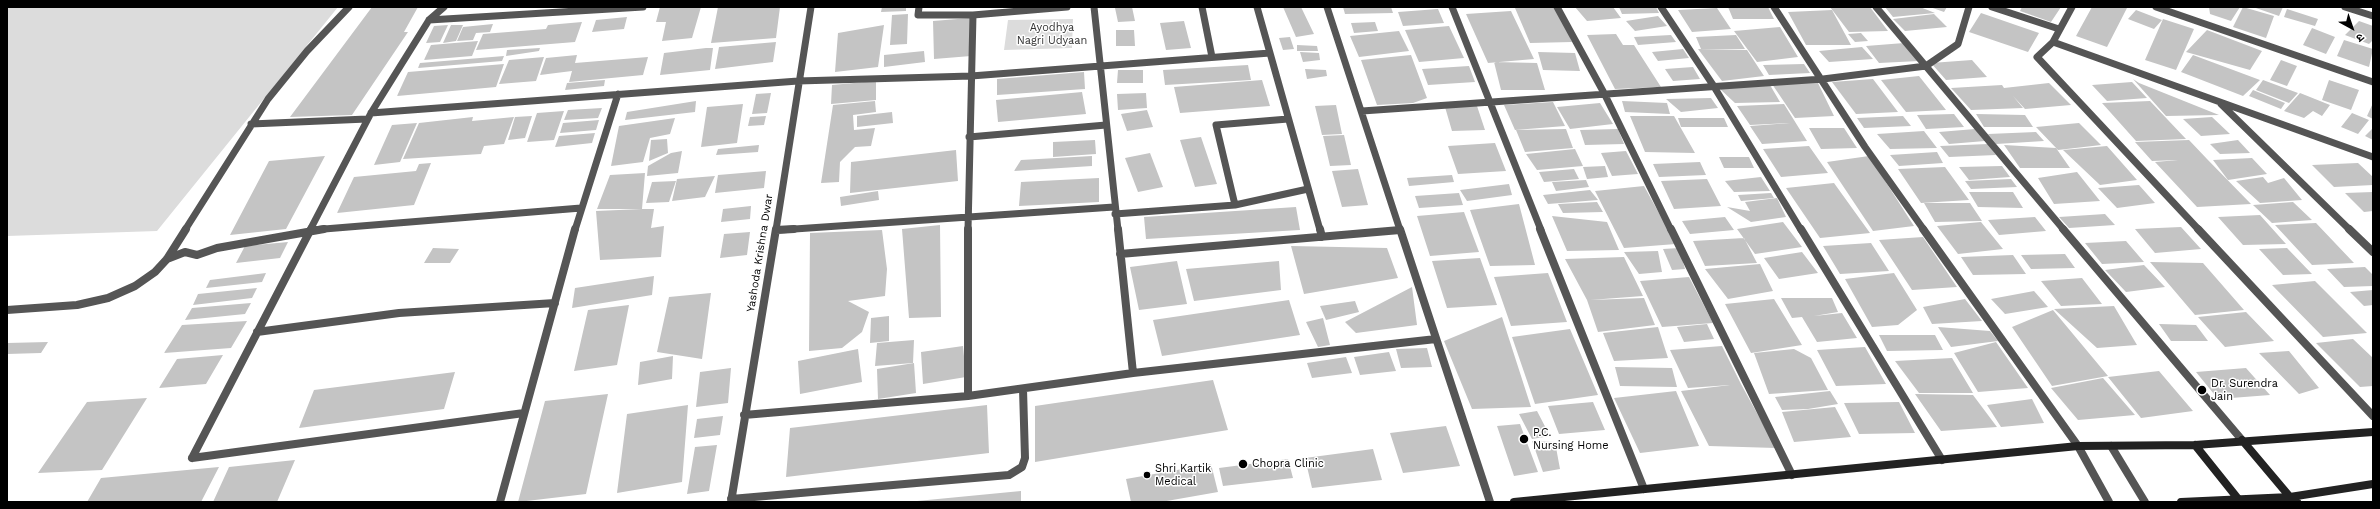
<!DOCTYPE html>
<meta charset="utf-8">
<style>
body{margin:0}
#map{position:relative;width:2380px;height:509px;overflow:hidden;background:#fff;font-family:"Work Sans","Noto Sans Devanagari",sans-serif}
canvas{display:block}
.frame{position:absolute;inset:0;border:8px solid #000;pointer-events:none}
.north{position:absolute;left:2332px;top:8px;width:40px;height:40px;-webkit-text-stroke:3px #fff;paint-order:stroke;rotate:140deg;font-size:11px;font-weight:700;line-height:16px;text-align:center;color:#000}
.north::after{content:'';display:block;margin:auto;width:14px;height:18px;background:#000;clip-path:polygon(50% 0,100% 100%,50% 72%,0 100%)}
</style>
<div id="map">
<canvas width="2380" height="509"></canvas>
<div class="frame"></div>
<div class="north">उ</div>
</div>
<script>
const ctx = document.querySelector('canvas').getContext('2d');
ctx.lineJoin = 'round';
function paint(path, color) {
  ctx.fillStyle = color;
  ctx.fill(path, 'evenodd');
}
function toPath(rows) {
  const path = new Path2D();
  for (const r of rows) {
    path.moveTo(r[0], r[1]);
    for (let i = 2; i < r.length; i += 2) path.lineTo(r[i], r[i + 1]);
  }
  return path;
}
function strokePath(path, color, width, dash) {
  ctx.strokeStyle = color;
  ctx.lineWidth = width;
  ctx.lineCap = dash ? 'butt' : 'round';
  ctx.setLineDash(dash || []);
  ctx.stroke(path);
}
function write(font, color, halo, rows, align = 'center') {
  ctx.font = font + ' "Work Sans",sans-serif';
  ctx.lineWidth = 3;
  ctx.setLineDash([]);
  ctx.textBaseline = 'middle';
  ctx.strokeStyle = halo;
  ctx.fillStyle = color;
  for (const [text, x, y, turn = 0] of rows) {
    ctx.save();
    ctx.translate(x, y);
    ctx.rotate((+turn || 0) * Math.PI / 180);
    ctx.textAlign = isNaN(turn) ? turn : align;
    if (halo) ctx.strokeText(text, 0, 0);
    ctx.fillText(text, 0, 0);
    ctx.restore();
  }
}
paint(toPath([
 [7,7,338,7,157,231,7,236],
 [1073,19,1072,48,1004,50,1008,20]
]), '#dcdcdc');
paint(toPath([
 [372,7,418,7,404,32,408,32,352,115,290,117],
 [660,7,701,7,692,38,662,41,666,22,656,22],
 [718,7,780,7,776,38,711,43],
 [882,7,906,7,906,11,881,12],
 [1132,7,1135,21,1118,22,1115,8],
 [1283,7,1301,7,1314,34,1296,37],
 [1343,7,1391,7,1393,13,1345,14],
 [1556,7,1572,42,1530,43,1515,8],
 [1575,7,1613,7,1621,18,1587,21],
 [1619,7,1656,7,1659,13,1622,14],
 [1728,7,1768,7,1774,19,1733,19],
 [1830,7,1870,7,1888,31,1849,32],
 [1885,7,1920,7,1935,13,1893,17],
 [1930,7,1947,7,1944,12],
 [2022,7,2061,7,2051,22,2020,11],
 [2092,7,2127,8,2107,47,2076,36],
 [2209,7,2240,7,2231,21,2210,14],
 [2243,7,2274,16,2266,38,2233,27],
 [2253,7,2283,7,2279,16],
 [1717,8,1731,29,1692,32,1678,10],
 [1438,9,1444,23,1403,26,1398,12],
 [2287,9,2318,19,2315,26,2284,17],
 [1832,10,1851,45,1806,45,1788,12],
 [2136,10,2162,20,2154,29,2128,19],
 [1511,11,1534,59,1488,63,1466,14],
 [1981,13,2039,33,2028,52,1969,32],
 [908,14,907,44,890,45,892,15],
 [1934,14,1947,27,1905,31,1893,19],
 [1658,16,1667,26,1635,31,1626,21],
 [627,17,624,29,592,32,596,20],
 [970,18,971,56,934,59,933,21],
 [2163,19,2194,29,2176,70,2145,60],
 [1184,21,1191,48,1166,50,1160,23],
 [2359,21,2373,26,2373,40,2369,44,2345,35],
 [582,22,575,42,476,50,483,34,546,29,548,25],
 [1375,22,1378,31,1354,33,1351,23],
 [493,24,490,32,476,33,473,40,457,41,463,27],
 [448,25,440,42,426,43,434,26],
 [451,25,463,25,456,41,443,43],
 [884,25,878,67,835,72,838,33],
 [1449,26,1464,58,1419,62,1405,30],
 [1780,27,1798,57,1757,62,1734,31],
 [2312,28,2335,37,2326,54,2303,45],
 [1116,30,1134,30,1135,46,1116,46],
 [2207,30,2262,51,2250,70,2186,52],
 [1399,31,1409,51,1359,57,1350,36],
 [1861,33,1868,41,1855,42,1848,34],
 [1616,34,1623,45,1634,45,1661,87,1615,89,1587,35],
 [1671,35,1676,42,1638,45,1634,37],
 [1736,35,1745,49,1701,49,1696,37],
 [1290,37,1294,49,1283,50,1279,38],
 [2344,40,2373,49,2369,67,2337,56],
 [478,41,472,56,424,60,431,45],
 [776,42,773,62,715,69,719,47],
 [1904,43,1919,61,1879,63,1866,46],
 [1297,45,1317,46,1318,51,1297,51],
 [1862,47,1873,59,1829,62,1819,51],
 [540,48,539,51,506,56,507,50],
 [706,48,713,48,710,70,660,75,664,53],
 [1683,49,1689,58,1658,61,1652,52],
 [1698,49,1747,50,1764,76,1722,81],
 [924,51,925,62,884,67,884,55],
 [1300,52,1319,53,1320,60,1303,62],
 [1538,52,1575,53,1580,71,1543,70],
 [577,55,575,63,648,57,643,75,569,82,572,71,540,75,546,58],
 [1411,55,1427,98,1413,103,1377,105,1361,60],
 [2193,55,2260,80,2243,96,2181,72],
 [504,56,502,61,418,68,420,63],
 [544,57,536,81,499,84,509,60],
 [1972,60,1987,77,1946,80,1931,63],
 [2281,60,2297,66,2287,86,2270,80],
 [1494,62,1537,63,1545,90,1501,90],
 [504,64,496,87,397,96,408,72],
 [1804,64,1810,73,1769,75,1763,65],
 [1248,65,1251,80,1165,85,1163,70],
 [1469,66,1475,82,1428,85,1422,69],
 [1693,67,1700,79,1673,81,1665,69],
 [1305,69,1326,70,1327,76,1307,79],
 [1118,70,1143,70,1143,83,1117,83],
 [1084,72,1085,89,997,95,997,79],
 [1919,76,1946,110,1906,112,1881,80],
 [1873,79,1898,112,1856,114,1832,82],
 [2133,79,2139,83,2219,115,2166,116],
 [605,80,604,86,565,90,567,83],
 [1262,80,1270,106,1180,113,1174,87],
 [2263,80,2298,93,2289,103,2256,90],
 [2329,80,2359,90,2351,110,2322,100],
 [876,81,876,100,831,104,832,85],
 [1817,81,1834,116,1795,118,1772,84],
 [2132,82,2147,98,2107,101,2092,85],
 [2049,83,2071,105,2025,109,2013,96,2023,108,1971,110,1951,88,2002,85,2004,88],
 [1770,85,1780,102,1735,103,1720,89],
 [2253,90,2285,103,2281,109,2249,96],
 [1082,92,1086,114,998,122,996,100],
 [771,93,767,113,752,114,756,94],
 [1146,93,1147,108,1118,110,1117,94],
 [2300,93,2330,105,2322,116,2313,111,2304,118,2284,111],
 [1711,98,1718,108,1681,112,1666,99],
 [696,101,695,112,625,120,627,112],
 [875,101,876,112,853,115,854,130,875,128,871,146,855,147,840,162,839,182,821,183,833,105],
 [1622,101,1667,103,1670,114,1625,112],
 [2150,101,2186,139,2136,141,2102,103],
 [1553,102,1565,126,1515,130,1504,105],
 [1600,103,1613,124,1570,129,1557,107],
 [2373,103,2373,119,2367,116],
 [743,104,737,143,701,147,707,107],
 [1784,104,1807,141,1762,144,1750,126,1790,123,1750,125,1737,106],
 [1336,105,1342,134,1322,135,1315,106],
 [1477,106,1485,130,1452,131,1445,107],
 [602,108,598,118,564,120,568,110],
 [1147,110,1153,127,1127,131,1121,114],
 [564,111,554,140,527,142,537,113],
 [892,112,893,123,857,127,857,116],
 [2352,113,2369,120,2358,134,2341,127],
 [1954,114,1964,127,1926,129,1917,115],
 [1976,114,2025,115,2033,127,1984,127],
 [532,116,525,138,508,140,515,117],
 [766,116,764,125,748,126,750,117],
 [1630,116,1674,116,1695,153,1645,152],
 [1903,116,1911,126,1864,128,1857,118],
 [473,117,472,121,514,117,504,144,484,146,481,154,403,159,419,123],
 [2212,117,2230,134,2201,136,2183,119],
 [675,118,670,134,650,138,643,162,611,166,619,126],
 [1678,118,1724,118,1728,127,1681,127],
 [599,120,596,130,560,133,563,123],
 [417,123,400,162,374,165,392,125],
 [2079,123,2101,145,2058,150,2036,127],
 [1809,128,1844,128,1857,148,1821,149],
 [2373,128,2373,140,2365,136],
 [1566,129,1573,148,1525,152,1516,130],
 [1618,129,1624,144,1585,145,1580,130],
 [1975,129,1985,141,1949,144,1939,132],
 [1924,131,1937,148,1890,149,1877,134],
 [2036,132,2044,141,1996,144,1988,134],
 [595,133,592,143,555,147,559,136],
 [1344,135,1351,165,1330,166,1323,136],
 [1201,137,1217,184,1195,187,1180,140],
 [667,139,668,153,649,161,651,140],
 [1095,140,1096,154,1053,157,1053,142],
 [2189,140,2207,159,2251,204,2197,207,2155,162,2178,160,2152,161,2135,142],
 [2238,140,2250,153,2220,154,2210,144],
 [1495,143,1506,171,1458,174,1448,146],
 [1988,144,1996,155,1949,157,1940,146],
 [759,145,758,152,716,155,718,149],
 [2004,145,2056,148,2070,168,2020,168],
 [1809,146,1828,173,1781,177,1763,149],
 [2107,146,2137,180,2100,185,2063,150],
 [1575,149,1583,166,1537,170,1526,154],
 [956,150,958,181,850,193,851,162],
 [682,151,678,173,647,176,648,166,671,153],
 [1626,151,1638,174,1612,176,1601,153],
 [1937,152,1943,163,1899,166,1890,155],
 [1150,153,1163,187,1138,192,1125,158],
 [325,156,286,229,230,235,269,161],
 [1092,156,1092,166,1014,171,1021,160],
 [1869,156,1914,226,1873,231,1827,162],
 [1719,157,1749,157,1754,168,1724,168],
 [2252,158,2267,174,2228,180,2213,160],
 [1700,162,1706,175,1659,177,1653,164],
 [431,163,414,205,337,213,354,177,416,171,419,164],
 [2358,163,2373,177,2373,185,2334,187,2312,165],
 [1605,166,1608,177,1587,179,1583,167],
 [2002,166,2010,177,1969,180,1959,167],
 [1945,167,1969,200,1921,203,1898,169],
 [1358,169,1368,205,1342,207,1332,171],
 [1574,169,1579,179,1544,182,1539,172],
 [766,171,764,188,715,193,718,175],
 [2077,172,2100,201,2054,204,2038,178],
 [645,173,642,209,597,209,610,175],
 [1452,175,1454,182,1409,186,1407,178],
 [715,176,705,197,672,201,677,179],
 [1761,177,1770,191,1734,192,1725,181],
 [2263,177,2268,183,2284,178,2302,200,2260,203,2236,181],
 [1099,178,1099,202,1019,206,1021,182],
 [1707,179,1721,206,1674,209,1661,181],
 [2011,179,2017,187,1971,189,1965,181],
 [1586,180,1589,187,1556,191,1552,182],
 [676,181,669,202,646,203,652,182],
 [1834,183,1870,233,1820,238,1786,188],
 [1509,184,1512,195,1467,201,1460,190],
 [2139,185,2155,203,2117,208,2098,188],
 [1644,186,1676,244,1624,248,1595,191],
 [1590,190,1598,200,1548,204,1543,195],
 [878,191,879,200,841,206,840,197],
 [1969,192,2013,192,2023,208,1978,207],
 [2373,192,2373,211,2364,212,2345,193],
 [1459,193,1463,205,1419,208,1415,196],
 [1771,193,1774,198,1741,201,1738,195],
 [1777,198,1786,217,1751,222,1727,207,1750,211,1745,202],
 [1597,202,1603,212,1563,213,1558,204],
 [2293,202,2312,220,2272,223,2253,205],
 [1924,203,1970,203,1982,221,1935,222],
 [1519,204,1535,265,1490,266,1470,210],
 [751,206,750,219,721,222,723,209],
 [1296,207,1300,230,1146,239,1144,217],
 [642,209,654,209,651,228,664,226,661,257,600,260,596,211],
 [1464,212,1479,252,1430,256,1417,216],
 [2105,214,2115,225,2069,228,2059,217],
 [2260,215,2286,244,2243,245,2218,217],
 [1552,216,1607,222,1619,250,1567,251],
 [1725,217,1734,230,1690,234,1682,221],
 [2035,217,2046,231,1999,235,1988,220],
 [1783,222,1802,247,1755,254,1737,229],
 [1981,222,2003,249,1958,254,1937,226],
 [2316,223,2354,263,2312,265,2275,225],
 [940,225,941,317,909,318,902,229],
 [2181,227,2201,249,2155,253,2135,229],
 [882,230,887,269,885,296,848,301,869,312,862,332,842,348,809,351,810,233],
 [750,232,747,255,720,258,724,234],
 [1923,237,1957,287,1912,290,1879,240],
 [1744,238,1757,263,1705,266,1693,241],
 [2126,241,2144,262,2102,264,2085,243],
 [288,242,280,258,236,263,245,246],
 [1871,243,1889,271,1840,274,1823,246],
 [1291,246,1387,248,1398,278,1304,294],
 [433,248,459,249,450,263,424,263],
 [1679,248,1685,269,1672,270,1663,249],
 [2287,248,2312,274,2283,275,2259,249],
 [1658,251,1662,272,1639,274,1624,252],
 [1802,252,1818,273,1779,279,1764,258],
 [2065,254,2075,268,2031,269,2021,255],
 [2013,255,2026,274,1973,275,1961,257],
 [1624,257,1643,296,1590,300,1644,298,1655,325,1598,332,1587,300,1565,259],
 [1480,258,1497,305,1447,308,1432,261],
 [1177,261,1187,304,1139,310,1130,267],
 [1279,261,1281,290,1194,301,1186,269],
 [2150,262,2203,263,2244,310,2195,315],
 [1760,264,1773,291,1728,299,1705,269],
 [2144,265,2165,287,2126,292,2105,270],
 [2365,267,2373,275,2373,286,2344,287,2327,269],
 [266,273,262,282,206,288,210,280],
 [1548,273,1567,322,1511,326,1494,277],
 [1894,273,1917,310,1898,325,1872,327,1845,279],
 [654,276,652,295,572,308,575,288],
 [1689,277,1713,323,1662,327,1640,281],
 [2082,278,2102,304,2061,306,2041,281],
 [2315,281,2367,333,2323,337,2272,285],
 [1412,287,1417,325,1356,333,1345,322],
 [257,288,252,298,193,305,198,294],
 [2373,290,2373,305,2364,306,2350,292],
 [2034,291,2048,307,2005,314,1991,299],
 [711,293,702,359,657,352,669,297],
 [1781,298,1832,298,1838,312,1814,316,1842,313,1857,338,1817,342,1802,317,1792,318],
 [1774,299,1802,345,1751,353,1725,304],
 [1965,299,1982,321,1932,324,1923,307],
 [1289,300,1300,335,1162,356,1153,320],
 [1355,301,1359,312,1326,320,1320,306],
 [251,303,245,314,185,320,192,308],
 [629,305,617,365,574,371,588,310],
 [2114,306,2137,345,2097,348,2054,309],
 [2053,310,2108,376,2052,386,2012,327],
 [2246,312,2274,341,2225,347,2198,317],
 [889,316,889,341,870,343,871,318],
 [1502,317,1531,407,1472,409,1444,341],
 [1323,318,1330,345,1318,347,1306,322],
 [247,321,231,348,164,353,182,325],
 [1707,324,1714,339,1684,342,1677,327],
 [2159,324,2196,325,2208,341,2171,341],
 [1658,327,1668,358,1614,361,1603,333],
 [1938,327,1990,331,1998,341,1951,347],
 [1570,329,1598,395,1535,404,1512,337],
 [1879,335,1935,335,1943,350,1887,351],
 [2353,339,2373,358,2373,386,2360,387,2316,343],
 [914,340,913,363,875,366,877,343],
 [48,342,41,353,7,354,7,343],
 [1996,342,2028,388,1978,392,1954,353],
 [963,346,966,377,923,384,921,352],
 [1722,346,1741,384,1776,448,1709,446,1681,391,1730,385,1688,388,1670,350],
 [1865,347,1886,384,1836,386,1817,350],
 [1427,348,1432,367,1401,368,1396,349],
 [858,349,862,382,800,394,798,361],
 [1794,349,1811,358,1828,390,1769,394,1754,353],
 [2289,351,2319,388,2299,394,2259,353],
 [1389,352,1396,371,1360,375,1354,357],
 [223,355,206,384,159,388,177,359],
 [673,356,672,379,638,385,640,362],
 [1346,357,1352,373,1312,378,1307,363],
 [1952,358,1973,393,1919,393,1895,361],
 [914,363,916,393,878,399,877,369],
 [1615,367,1672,368,1677,387,1620,386],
 [731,368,728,403,696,407,700,372],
 [2246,368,2270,395,2218,399,2196,372],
 [2159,371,2193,411,2141,418,2108,377],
 [455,372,444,409,299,428,314,390],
 [2103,378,2135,415,2078,420,2051,388],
 [1213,380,1228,430,1035,462,1035,406],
 [1676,391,1699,446,1640,453,1614,398],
 [1830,391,1838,404,1808,409,1782,410,1775,397],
 [608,394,586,494,518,502,545,401],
 [1915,394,1973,395,1997,427,1941,431],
 [147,398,102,470,38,473,87,402],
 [2032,399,2044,423,2001,427,1987,405],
 [1593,402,1605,430,1559,434,1548,406],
 [1899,402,1915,433,1859,434,1844,403],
 [688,405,682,482,617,493,627,414],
 [987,405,989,453,786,477,790,428],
 [1835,407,1851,437,1794,442,1782,412],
 [1537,411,1550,436,1532,439,1519,414],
 [723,416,720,435,694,438,697,419],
 [1520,424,1538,472,1514,476,1497,426],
 [1446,426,1460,466,1403,473,1390,433],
 [1532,441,1555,442,1560,469,1543,472],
 [717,445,709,491,687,494,695,447],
 [1373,449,1382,480,1312,488,1305,458],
 [1288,459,1293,478,1223,486,1219,468],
 [295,460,277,502,213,502,229,467],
 [1211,464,1218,492,1161,502,1131,502,1126,479],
 [219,467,201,502,87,502,101,478],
 [1021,491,1021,502,917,502,917,501]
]), '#c4c4c4');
strokePath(toPath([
 [919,7,918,15,973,15,1067,7],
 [1094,7,1118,230],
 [1202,7,1212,57],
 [1257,7,1320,230],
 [1327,7,1400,230],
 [1452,7,1541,230],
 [1557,7,1604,93,1671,230],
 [1661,7,1713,85,1801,230],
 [1774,7,1865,147,1924,230],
 [1876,7,2064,230],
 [1992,7,2059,29],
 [2072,7,2053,42,2037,57,2199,230],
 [2156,7,2373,82],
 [2345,7,2373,16],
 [429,20,643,7],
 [2053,42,2373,157],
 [2221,104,2350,230],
 [1362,111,1823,79,1926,66,1958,44,1969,7],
 [371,113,798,81,971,76,1270,53],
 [251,124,367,119],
 [969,137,1106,125],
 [1235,205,1216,125,1288,119],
 [1115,214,1235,205,1308,189],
 [185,230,268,99,307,51,349,7],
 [310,230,371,113,429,20,444,7],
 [312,230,581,208],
 [575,230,618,94],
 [776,230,811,7],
 [780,230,1114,207],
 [968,230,973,15]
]), '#555', 7);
strokePath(toPath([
 [968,229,968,396],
 [1118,229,1133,373],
 [1320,229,1322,237],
 [1400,229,1490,502],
 [1540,229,1644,489],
 [1671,229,1792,475],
 [1801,229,1942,460],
 [1923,229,2078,446,2109,502],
 [2063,229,2242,440],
 [2198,229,2373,416],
 [2349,229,2373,252],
 [776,230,794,229],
 [1120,254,1400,230],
 [167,259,185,252,197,255,217,248,324,229],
 [7,310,77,305,108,298,135,286,155,272,167,259,186,229],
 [257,332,399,313,555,303],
 [744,415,968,396,1133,373,1436,339],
 [2111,446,2145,502],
 [192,458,311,229],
 [192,458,524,413],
 [731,499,1009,475,1022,467,1025,458,1023,389],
 [500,502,575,229],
 [731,502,776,229]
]), '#555', 8);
strokePath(toPath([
 [2242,440,2290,497,2297,502],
 [2195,445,2239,500],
 [1514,502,2078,446,2195,445,2373,432],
 [2181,502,2290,497,2373,484]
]), '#222', 8);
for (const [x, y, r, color] of [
 [2202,390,5,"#000"],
 [1524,439,5,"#000"],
 [1243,464,5,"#000"],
 [1147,475,4,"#000"]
]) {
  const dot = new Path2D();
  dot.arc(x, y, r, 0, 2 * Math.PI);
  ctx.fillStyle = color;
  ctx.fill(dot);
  strokePath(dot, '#fff', 1.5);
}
write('11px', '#333', '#fff', [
 ["Ayodhya",1052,28],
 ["Nagri Udyaan",1052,41]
]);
write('11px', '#000', '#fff', [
 ["Yashoda Krishna Dwar",760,253,-81]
]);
write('11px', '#000', '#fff', [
 ["Dr. Surendra",2211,384],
 ["Jain",2211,397],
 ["P.C.",1533,433],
 ["Nursing Home",1533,446],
 ["Chopra Clinic",1252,464],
 ["Shri Kartik",1155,469],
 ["Medical",1155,482]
], 'left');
</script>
